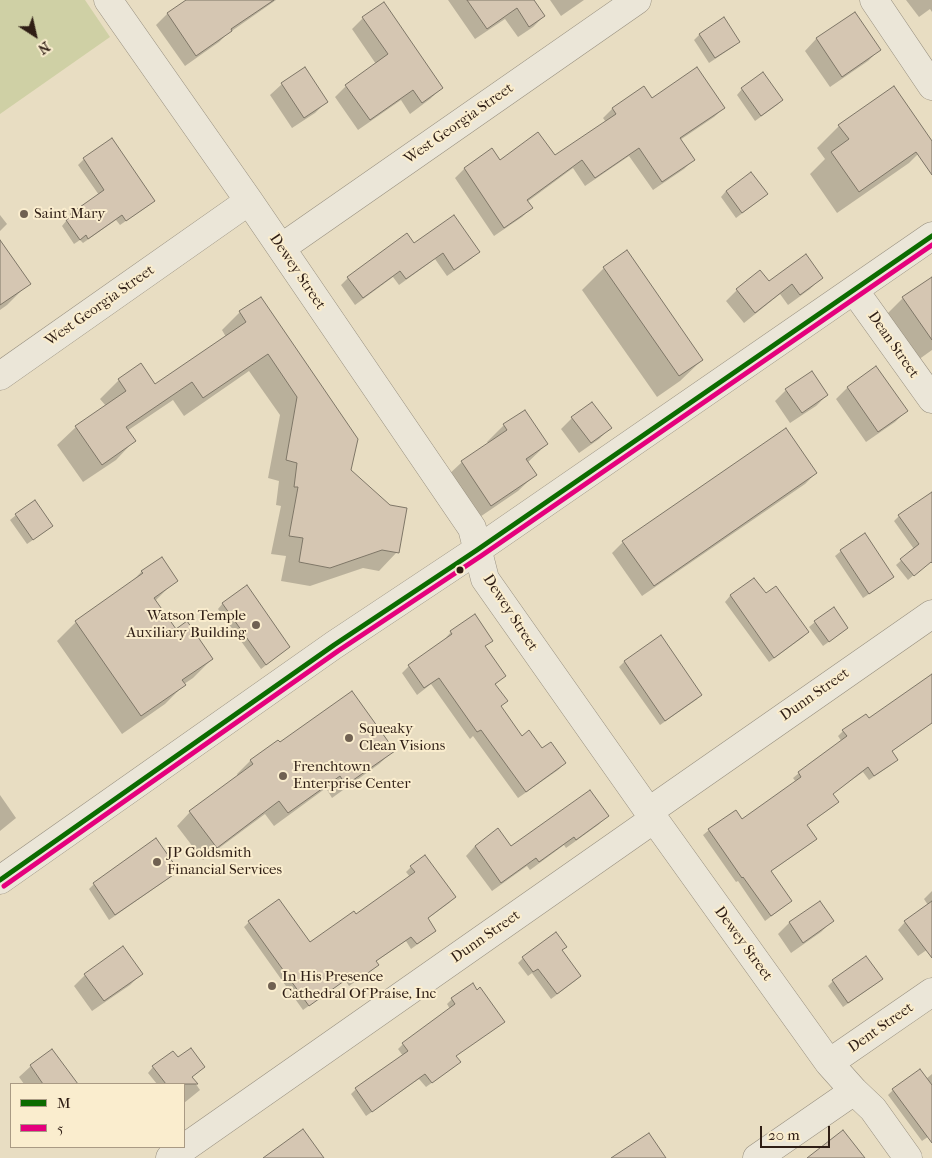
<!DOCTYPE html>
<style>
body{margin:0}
#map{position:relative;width:932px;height:1158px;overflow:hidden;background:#e8ddc2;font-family:"IM FELL French Canon",serif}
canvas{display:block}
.legend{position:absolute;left:10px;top:1083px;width:175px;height:65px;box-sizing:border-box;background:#faedce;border:1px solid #a99a84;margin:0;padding:6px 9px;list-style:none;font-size:15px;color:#2f1e15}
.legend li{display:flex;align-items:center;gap:10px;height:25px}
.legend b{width:25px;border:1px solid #a99a84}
.north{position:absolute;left:10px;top:10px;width:50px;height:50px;-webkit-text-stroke:4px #faedce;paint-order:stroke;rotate:145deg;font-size:14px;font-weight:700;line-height:20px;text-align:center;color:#2f1e15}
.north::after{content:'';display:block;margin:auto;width:18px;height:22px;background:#2f1e15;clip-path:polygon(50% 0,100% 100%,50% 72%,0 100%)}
.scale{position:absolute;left:760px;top:1126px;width:70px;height:22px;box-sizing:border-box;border:2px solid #2f1e15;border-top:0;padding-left:6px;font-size:15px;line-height:18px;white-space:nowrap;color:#2f1e15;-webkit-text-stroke:4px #faedce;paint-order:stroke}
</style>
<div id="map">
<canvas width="932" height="1158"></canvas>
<ul class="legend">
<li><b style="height:6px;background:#0c6b00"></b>M</li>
<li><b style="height:6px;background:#e5007d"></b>5</li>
</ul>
<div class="north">N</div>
<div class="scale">20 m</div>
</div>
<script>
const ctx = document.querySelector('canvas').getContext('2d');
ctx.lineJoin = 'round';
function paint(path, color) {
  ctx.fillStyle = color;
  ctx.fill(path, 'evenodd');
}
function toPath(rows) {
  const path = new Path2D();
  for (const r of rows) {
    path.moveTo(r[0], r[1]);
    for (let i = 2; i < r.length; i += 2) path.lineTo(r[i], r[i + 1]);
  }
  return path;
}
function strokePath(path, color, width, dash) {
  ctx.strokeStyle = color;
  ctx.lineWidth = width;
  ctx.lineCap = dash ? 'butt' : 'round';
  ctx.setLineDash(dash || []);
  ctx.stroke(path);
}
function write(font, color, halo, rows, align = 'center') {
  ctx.font = font + ' "IM FELL French Canon",serif';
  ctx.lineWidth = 4;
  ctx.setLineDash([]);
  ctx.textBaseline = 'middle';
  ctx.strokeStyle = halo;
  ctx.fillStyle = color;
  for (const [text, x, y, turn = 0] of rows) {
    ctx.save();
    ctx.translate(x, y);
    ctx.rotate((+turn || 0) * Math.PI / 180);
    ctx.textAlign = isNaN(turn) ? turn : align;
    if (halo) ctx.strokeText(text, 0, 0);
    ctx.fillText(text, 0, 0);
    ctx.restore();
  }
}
paint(toPath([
 [0,0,85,0,110,37,0,114]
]), '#cfd0a5');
paint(toPath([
 [188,0,276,0,226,35,219,42,185,66,156,25,167,14],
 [448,0,533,0,544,16,533,27,518,37,505,19,475,39],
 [550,0,584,0,561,16],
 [906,0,932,0,932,12,930,9,919,17],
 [854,13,879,50,868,61,830,87,805,51,816,39],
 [363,18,442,88,430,99,410,114,401,100,358,130,335,97,346,86,376,64,352,29],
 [723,19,738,42,733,47,709,63,694,40,699,35],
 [304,69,326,102,315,113,292,128,270,95,282,84],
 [763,74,782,100,777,105,755,121,737,95,742,89],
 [644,88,652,99,724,108,714,117,680,140,693,160,684,169,653,190,629,156,585,186,573,168,527,202,531,208,522,217,494,236,455,178,464,169,492,150,499,161,555,157,606,122,603,118,612,109],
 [839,126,931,141,909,163,837,213,810,174,825,159,817,148],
 [111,140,153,201,148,206,120,225,116,220,83,243,80,240,74,244,62,226,71,215,99,195,78,165,84,159],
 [751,174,766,194,761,199,736,218,721,197,726,191],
 [0,215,7,224,0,231],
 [0,242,29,283,7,305,0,310],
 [414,245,478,252,471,259,447,276,435,259,399,285,393,277,355,305,341,285,348,278],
 [604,268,702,360,680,381,657,397,582,290],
 [821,278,810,289,788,305,780,294,744,323,726,301,737,290,768,282],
 [932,278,932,350,918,360,887,314,903,298],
 [240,312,349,471,397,552,379,571,363,568,310,586,281,581,286,556,271,554,281,506,276,505,279,481,268,478,280,415,249,371,184,416,173,400,127,431,134,441,116,460,83,482,57,445,76,427,106,406,100,399,119,380,141,365,155,386,226,337,222,330],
 [848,387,906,411,895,422,866,442,836,399],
 [786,390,827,395,816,406,790,423,775,401],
 [525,412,547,444,527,463,535,475,518,491,474,521,445,478,462,462,489,444,487,442,504,425],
 [572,418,610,428,599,439,579,453,561,429],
 [816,473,805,484,642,596,612,553,623,542],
 [932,493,932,552,922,568,908,580,896,565,914,549,894,521,899,516],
 [35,502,51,526,46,531,27,544,10,520,16,515],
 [841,551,892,577,887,582,863,598,835,556],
 [142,571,176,580,155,601,176,631,212,659,193,678,184,684,184,685,165,704,122,734,57,641,76,622,128,586],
 [754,579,766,595,808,632,802,638,769,662,725,602,730,596],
 [223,603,289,647,283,652,261,669,218,609],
 [815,622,847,628,841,633,823,646,809,627],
 [451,632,491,640,484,647,505,676,495,685,506,701,500,707,521,738,541,750,565,763,558,770,518,798,473,736,470,739,431,684,417,695,402,673,409,666,445,641,444,640],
 [660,637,701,695,696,700,660,725,619,667,624,662],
 [932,675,932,723,891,752,891,765,869,780,863,772,832,794,838,802,832,807,806,826,815,839,810,844,770,872,790,901,785,906,765,921,738,881,736,882,703,835,709,830,735,811,742,820,796,782,793,778,799,773,842,742,838,736,843,731,868,720],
 [278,741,279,744,393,751,379,764,332,798,326,788,274,826,265,814,203,860,177,826,190,812,238,776,237,774,250,761],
 [0,795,16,818,0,831],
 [607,816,598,825,566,848,564,845,530,870,527,866,492,891,466,856,475,846,510,848],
 [411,867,454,897,449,903,427,919,435,931,429,936,411,949,406,941,375,962,377,965,372,970,349,986,345,980,303,1010,244,927,249,922,310,944,355,915,410,877,406,872],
 [177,871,172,876,109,920,89,889,94,884],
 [932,891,932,954,928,949,918,956,898,930,905,922,928,905,924,899],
 [819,903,832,921,821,932,791,953,778,934,789,923],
 [566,947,561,951,580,976,575,981,551,999,532,973,528,976,518,963,523,958],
 [141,974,130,985,92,1011,74,986,85,975],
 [881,979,876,984,843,1007,828,986,833,981],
 [472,985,455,1056,454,1067,426,1087,419,1079,366,1116,351,1094,356,1089,403,1056,398,1049,403,1044,450,1009,447,1004,452,999],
 [52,1051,76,1084,24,1084,19,1077,31,1066],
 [153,1067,191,1077,200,1090,184,1103,184,1084,157,1084,148,1073],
 [932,1074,932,1134,922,1141,888,1095,893,1090,926,1079]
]), '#0003');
const building = toPath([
 [186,0,274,0,231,29,232,31,196,56,167,13,186,0],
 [467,0,534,0,545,16,529,27,517,8,487,29,467,0],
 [384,2,443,88,422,103,413,90,370,120,345,85,388,54,362,17,384,2],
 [855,12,881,50,842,77,816,38,855,12],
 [724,17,740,42,715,58,699,34,724,17],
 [305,67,328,102,304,118,281,83,305,67],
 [697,67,725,108,680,138,695,160,662,182,639,148,595,178,582,160,527,200,533,208,504,228,464,168,492,148,500,160,538,132,555,155,616,114,612,108,644,86,652,98,697,67],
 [763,72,783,100,761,116,741,88,763,72],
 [894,86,932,141,932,175,916,152,859,192,831,152,849,139,838,125,894,86],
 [112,138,155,201,126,221,122,215,88,239,86,235,80,240,66,220,72,216,70,214,104,190,83,158,112,138],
 [751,172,768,194,742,213,726,191,751,172],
 [454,215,480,252,454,270,443,253,406,279,400,271,363,298,347,277,407,233,414,243,454,215],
 [0,240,31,284,0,305,0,240],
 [627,250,703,360,679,376,603,267,627,250],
 [806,254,823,278,800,295,792,284,755,313,736,289,760,270,769,281,806,254],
 [932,277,932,340,902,297,932,277],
 [261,297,358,439,351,470,390,505,407,508,399,553,382,550,330,568,299,562,303,538,289,536,298,487,294,487,297,463,286,460,297,397,268,354,203,398,192,382,126,427,136,441,102,465,75,426,126,391,118,379,141,363,155,384,246,322,239,311,261,297],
 [876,366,908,411,878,432,847,387,876,366],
 [812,371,828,395,802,413,785,389,812,371],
 [592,402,612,428,591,443,571,417,592,402],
 [525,410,548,444,526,459,537,475,491,506,461,461,507,430,503,424,525,410],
 [786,428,817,473,654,586,622,541,786,428],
 [932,492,932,563,931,562,914,576,900,559,919,544,898,515,932,492],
 [35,500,53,526,33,540,15,514,35,500],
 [865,533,894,577,869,594,840,550,865,533],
 [162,557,178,581,154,598,176,629,187,621,213,659,182,680,186,685,141,716,75,621,143,573,141,571,162,557],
 [754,578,766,593,776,586,809,632,774,658,730,595,754,578],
 [247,585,290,647,266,665,222,603,247,585],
 [834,607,848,628,829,642,814,621,834,607],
 [475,614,493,641,485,646,506,676,495,684,508,701,501,706,522,736,529,730,542,748,551,742,566,763,526,792,481,730,477,732,439,678,424,688,408,665,452,634,450,631,475,614],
 [661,635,702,695,665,721,624,661,661,635],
 [932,674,932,723,892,751,898,760,874,776,868,767,833,794,839,802,807,825,817,839,771,871,792,901,771,916,743,877,742,878,708,829,736,810,742,819,801,777,798,772,847,736,842,730,866,714,869,718,932,674],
 [352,691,395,751,346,785,340,776,288,813,279,801,217,848,189,811,253,764,250,760,278,740,280,742,352,691],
 [590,790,609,816,576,840,574,837,539,862,536,858,501,883,475,846,498,828,511,846,590,790],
 [156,838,179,871,115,915,93,883,156,838],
 [425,855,456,897,428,918,436,931,417,944,411,937,376,961,379,965,355,982,351,976,309,1006,248,921,279,899,310,942,354,911,356,914,415,872,410,866,425,855],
 [820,901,834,921,803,943,789,922,820,901],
 [932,901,932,958,904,921,932,901],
 [556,932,567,947,562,950,581,976,557,994,538,969,533,972,522,957,556,932],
 [123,946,143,974,104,1001,84,974,123,946],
 [866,956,883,979,848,1003,832,980,866,956],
 [473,983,477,990,480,987,505,1022,456,1056,461,1062,432,1083,425,1074,372,1112,355,1088,408,1051,402,1043,455,1004,451,998,473,983],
 [191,1048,205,1067,192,1077,198,1084,166,1084,152,1066,173,1051,178,1057,191,1048],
 [52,1049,78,1084,43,1084,30,1065,52,1049],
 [920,1069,932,1085,932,1143,892,1089,920,1069],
 [303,1129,324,1158,263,1158,303,1129],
 [843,1130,865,1158,807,1158,843,1130],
 [649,1133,666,1158,611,1158,649,1133]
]);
paint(building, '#d5c6b2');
strokePath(building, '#7e7667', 1);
const minor = toPath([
 [108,0,249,201,472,528,485,579,654,819,829,1063,854,1091,873,1109,908,1158],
 [874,0,932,86],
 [281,248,637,0],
 [854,290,932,399],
 [0,376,249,201],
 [648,812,932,614],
 [0,880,334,645,477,550,932,236],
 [829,1063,932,992],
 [170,1158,654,819],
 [757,1158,854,1091]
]);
strokePath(minor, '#978f7f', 29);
strokePath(minor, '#ebe6d8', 28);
strokePath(toPath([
 [0,880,334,645,477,550,932,236]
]), '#0c6b00', 5);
strokePath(toPath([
 [4,886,338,651,481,556,932,245]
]), '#e5007d', 5);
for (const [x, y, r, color] of [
 [24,214,5,"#706152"],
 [460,570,4.5,"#2f1e15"],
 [256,625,5,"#706152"],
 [349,738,5,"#706152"],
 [283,776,5,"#706152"],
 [157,862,5,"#706152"],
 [272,986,5,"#706152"]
]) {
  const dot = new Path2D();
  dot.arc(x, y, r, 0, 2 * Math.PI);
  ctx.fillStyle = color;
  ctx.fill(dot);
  strokePath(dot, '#faedce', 2);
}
write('15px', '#2f1e15', '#faedce', [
 ["West Georgia Street",459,124,-35],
 ["Dewey Street",297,272,56],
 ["West Georgia Street",100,306,-35],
 ["Dean Street",893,345,55],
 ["Dewey Street",510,613,57],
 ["Dunn Street",815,695,-35],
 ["Dunn Street",486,937,-35],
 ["Dewey Street",743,944,54],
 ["Dent Street",881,1028,-35]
]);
write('15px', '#2f1e15', '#faedce', [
 ["Saint Mary",34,214],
 ["Watson Temple",246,616,"right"],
 ["Auxiliary Building",246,633,"right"],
 ["Squeaky",359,729],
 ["Clean Visions",359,746],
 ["Frenchtown",293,767],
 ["Enterprise Center",293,784],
 ["JP Goldsmith",167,853],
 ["Financial Services",167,870],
 ["In His Presence",282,977],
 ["Cathedral Of Praise, Inc",282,994]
], 'left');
</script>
